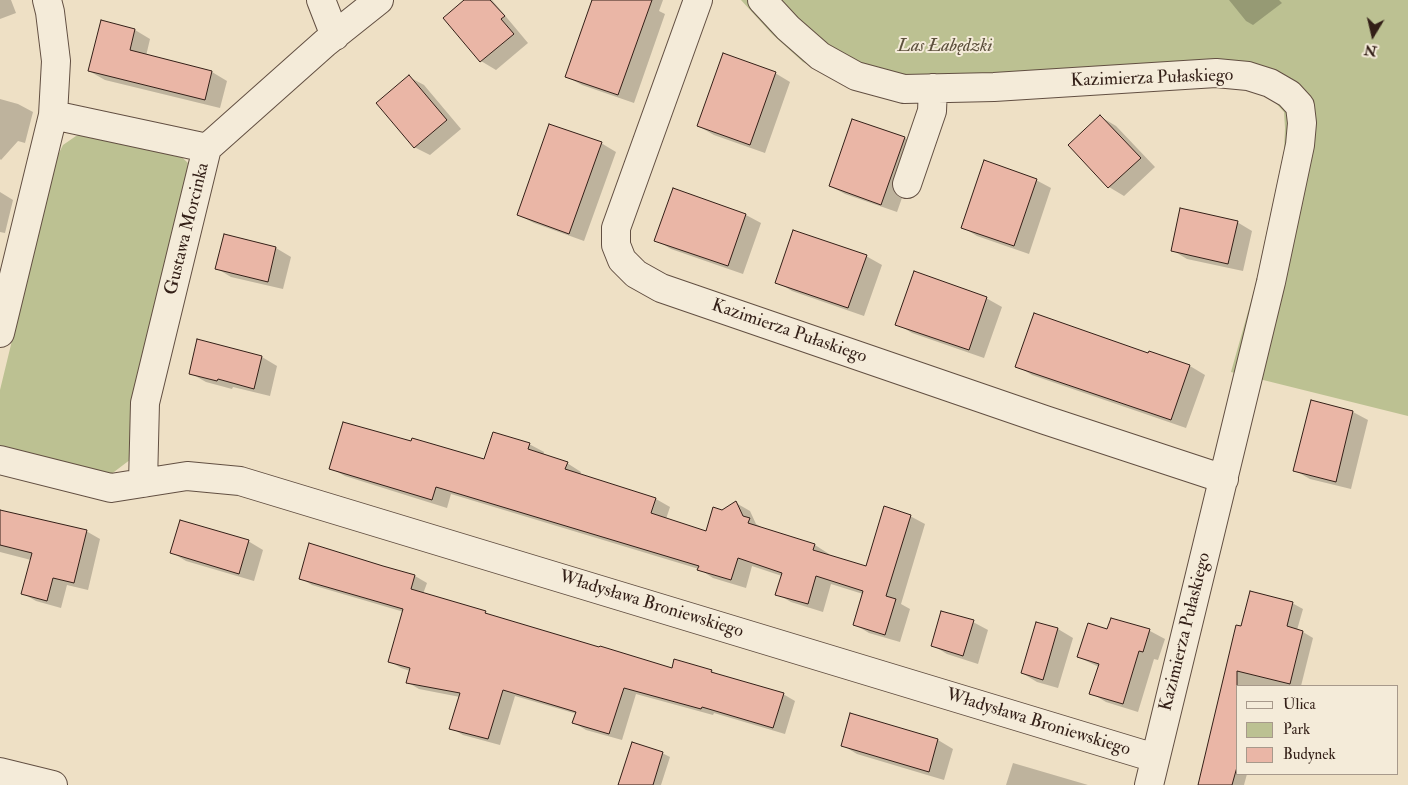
<!DOCTYPE html>
<meta charset="utf-8">
<style>
body{margin:0}
#map{position:relative;width:1408px;height:785px;overflow:hidden;background:#eee0c5;font-family:"IM FELL Double Pica",serif}
canvas{display:block}
.legend{position:absolute;left:1236px;top:685px;width:162px;height:90px;box-sizing:border-box;background:#f4ebd9;border:1px solid #a7998b;margin:0;padding:6px 9px;list-style:none;font-size:15px;color:#331f17}
.legend li{display:flex;align-items:center;gap:10px;height:25px}
.legend b{width:25px;border:1px solid #a7998b}
.north{position:absolute;left:1348px;top:10px;width:50px;height:50px;-webkit-text-stroke:4px #f4ebd9;paint-order:stroke;rotate:189deg;font-size:14px;font-weight:700;line-height:20px;text-align:center;color:#331f17}
.north::after{content:'';display:block;margin:auto;width:18px;height:22px;background:#331f17;clip-path:polygon(50% 0,100% 100%,50% 72%,0 100%)}
</style>
<div id="map">
<canvas width="1408" height="785"></canvas>
<ul class="legend">
<li><b style="height:6px;background:#f4ebd9"></b>Ulica</li>
<li><b style="height:14px;background:#bcc192"></b>Park</li>
<li><b style="height:14px;background:#eab6a6"></b>Budynek</li>
</ul>
<div class="north">N</div>
</div>
<script>
const ctx = document.querySelector('canvas').getContext('2d');
ctx.lineJoin = 'round';
function paint(path, color) {
  ctx.fillStyle = color;
  ctx.fill(path, 'evenodd');
}
function toPath(rows) {
  const path = new Path2D();
  for (const r of rows) {
    path.moveTo(r[0], r[1]);
    for (let i = 2; i < r.length; i += 2) path.lineTo(r[i], r[i + 1]);
  }
  return path;
}
function strokePath(path, color, width, dash) {
  ctx.strokeStyle = color;
  ctx.lineWidth = width;
  ctx.lineCap = dash ? 'butt' : 'round';
  ctx.setLineDash(dash || []);
  ctx.stroke(path);
}
function write(font, color, halo, rows, align = 'center') {
  ctx.font = font + ' "IM FELL Double Pica",serif';
  ctx.lineWidth = 4;
  ctx.setLineDash([]);
  ctx.textBaseline = 'middle';
  ctx.strokeStyle = halo;
  ctx.fillStyle = color;
  for (const [text, x, y, turn = 0] of rows) {
    ctx.save();
    ctx.translate(x, y);
    ctx.rotate((+turn || 0) * Math.PI / 180);
    ctx.textAlign = isNaN(turn) ? turn : align;
    if (halo) ctx.strokeText(text, 0, 0);
    ctx.fillText(text, 0, 0);
    ctx.restore();
  }
}
paint(toPath([
 [741,0,1408,0,1408,416,1231,372,1255,287,1284,151,1285,128,1284,112,1273,100,1254,89,1232,82,840,81,803,62,772,34],
 [91,132,174,150,188,163,135,456,110,475,0,452,0,390,54,167,58,155,63,145,76,136]
]), '#bcc192');
paint(toPath([
 [0,0,11,0,16,13,0,19],
 [466,0,492,0,528,43,496,70,481,61,444,18],
 [593,0,663,0,659,11,665,14,634,103,582,85,567,77],
 [1229,0,1279,0,1282,3,1253,25,1246,21],
 [102,21,135,30,150,39,146,56,212,72,227,81,220,108,105,80,89,71],
 [775,73,790,82,765,153,714,135,698,126],
 [409,77,424,85,461,129,430,155,414,147],
 [0,99,18,104,33,112,25,143,18,141,1,160,0,159],
 [1101,117,1116,126,1155,167,1124,196,1109,187],
 [853,120,905,138,920,147,897,212,845,194,830,186],
 [601,143,616,152,584,241,534,223,518,215],
 [1036,180,1051,188,1029,254,977,236,962,227],
 [674,190,746,215,761,223,743,274,671,249,656,240],
 [0,192,13,200,5,233,0,232],
 [1237,222,1252,231,1243,271,1187,259,1172,250],
 [224,235,276,248,291,257,283,289,231,277,216,268],
 [866,256,882,265,864,316,792,291,777,282],
 [986,298,1002,307,984,358,912,333,897,324],
 [1150,353,1190,366,1205,375,1186,428,1032,375,1017,366,1149,354],
 [262,357,277,366,270,396,233,387,232,389,206,382,190,373],
 [1353,412,1368,420,1351,489,1310,479,1294,470],
 [412,442,485,460,529,444,544,452,543,456,567,463,581,472,580,475,656,499,670,507,666,519,707,532,722,511,736,503,750,511,756,524,763,528,763,529,815,545,829,554,828,556,867,568,910,516,925,524,901,604,910,609,900,642,869,633,854,624,863,594,831,584,823,612,791,602,777,594,782,576,752,566,746,588,713,578,699,569,451,494,447,508,345,476,330,468],
 [0,511,86,531,100,539,88,590,67,585,61,608,36,601,22,593,31,560,0,552],
 [248,541,263,550,254,581,186,561,171,552],
 [383,567,415,576,427,583,423,594,485,612,493,617,673,670,711,671,719,675,783,694,795,701,785,734,714,713,713,715,636,694,622,740,586,730,574,723,577,714,515,696,500,745,463,735,451,728,460,697,419,689,407,682,410,671,401,668,389,661,404,612,312,585,300,578],
 [1292,603,1303,609,1297,630,1303,632,1313,638,1301,686,1237,686,1237,774,1247,774,1244,785,1199,785,1242,628],
 [1112,619,1150,631,1165,639,1158,660,1154,659,1138,712,1106,702,1091,693,1099,667,1078,657,1108,631],
 [973,622,988,630,978,664,947,654,932,645],
 [1037,623,1058,629,1073,638,1058,688,1037,682,1022,673],
 [851,715,938,740,953,749,944,780,857,754,842,745],
 [662,753,670,757,661,785,627,785],
 [1013,763,1088,785,1006,785]
]), '#0003');
const building = toPath([
 [464,0,490,0,505,16,501,19,514,34,480,62,443,18,464,0],
 [592,0,652,0,618,95,565,77,592,0],
 [101,20,135,29,130,50,212,71,205,100,88,71,101,20],
 [723,53,776,72,750,145,697,126,723,53],
 [409,75,447,120,414,148,376,103,409,75],
 [1100,115,1141,158,1108,188,1068,145,1100,115],
 [852,119,905,137,881,205,829,186,852,119],
 [549,124,602,142,569,234,517,215,549,124],
 [984,160,1037,179,1014,246,961,228,984,160],
 [673,188,746,214,728,266,654,241,673,188],
 [1180,208,1238,221,1228,264,1171,251,1180,208],
 [793,230,867,255,848,308,775,283,793,230],
 [224,234,276,247,268,282,215,269,224,234],
 [914,271,987,297,969,350,895,325,914,271],
 [1034,313,1148,353,1149,351,1190,365,1171,420,1015,367,1034,313],
 [197,339,262,356,254,389,218,379,217,381,189,374,197,339],
 [1311,400,1353,411,1336,482,1293,471,1311,400],
 [343,422,411,441,412,438,484,459,493,432,530,443,528,449,568,462,565,469,656,498,651,513,706,531,713,507,722,510,736,501,743,516,750,518,748,523,815,544,813,550,866,566,884,506,911,515,886,596,896,599,885,635,853,625,863,591,816,576,808,604,775,595,782,573,738,558,731,580,697,570,699,566,436,487,432,500,329,469,343,422],
 [0,510,87,530,74,583,53,578,47,601,21,594,32,553,0,545,0,510],
 [180,520,249,540,239,574,170,553,180,520],
 [309,543,383,566,415,575,411,589,486,611,485,613,599,647,600,646,672,668,674,659,712,670,711,672,784,693,773,728,702,707,701,709,624,688,609,734,572,723,576,712,503,690,488,739,449,729,460,693,406,683,410,668,388,662,403,609,299,579,309,543],
 [1250,591,1293,602,1287,626,1303,631,1290,684,1237,671,1237,767,1232,785,1198,785,1236,625,1241,626,1250,591],
 [941,611,974,620,963,656,931,646,941,611],
 [1111,618,1150,629,1143,652,1139,651,1123,704,1089,694,1099,664,1077,657,1088,623,1107,629,1111,618],
 [1036,622,1058,628,1043,680,1021,673,1036,622],
 [850,713,938,739,929,772,841,746,850,713],
 [632,742,663,752,653,785,618,785,632,742]
]);
paint(building, '#eab6a6');
strokePath(building, '#331f17', 1);
const minor = toPath([
 [321,0,335,36],
 [698,0,616,228,616,245,622,260,636,274,661,288,1045,420,1224,479],
 [762,0,788,28,820,56,856,76,904,89,994,87,1216,73,1248,76,1270,83,1289,94,1300,106,1302,123,1300,145,1271,282,1149,785],
 [53,115,207,148],
 [207,148,325,43,379,0],
 [907,184,932,111,933,88],
 [0,333,53,115,56,61,50,12,47,0],
 [0,460,111,488,187,476,240,481,1155,758],
 [143,483,145,403,207,148],
 [0,772,53,785]
]);
strokePath(minor, '#624f42', 30);
strokePath(minor, '#f4ebd9', 28);
write('italic 18px', '#5c503c', '#f4ebd9', [
 ["Las Łabędzki",945,47]
]);
write('18px', '#331f17', '#f4ebd9', [
 ["Kazimierza Pułaskiego",1152,79,-2],
 ["Gustawa Morcinka",188,229,-76],
 ["Kazimierza Pułaskiego",789,332,19],
 ["Władysława Broniewskiego",651,605,17],
 ["Kazimierza Pułaskiego",1186,632,-76],
 ["Władysława Broniewskiego",1038,723,17]
]);
</script>
